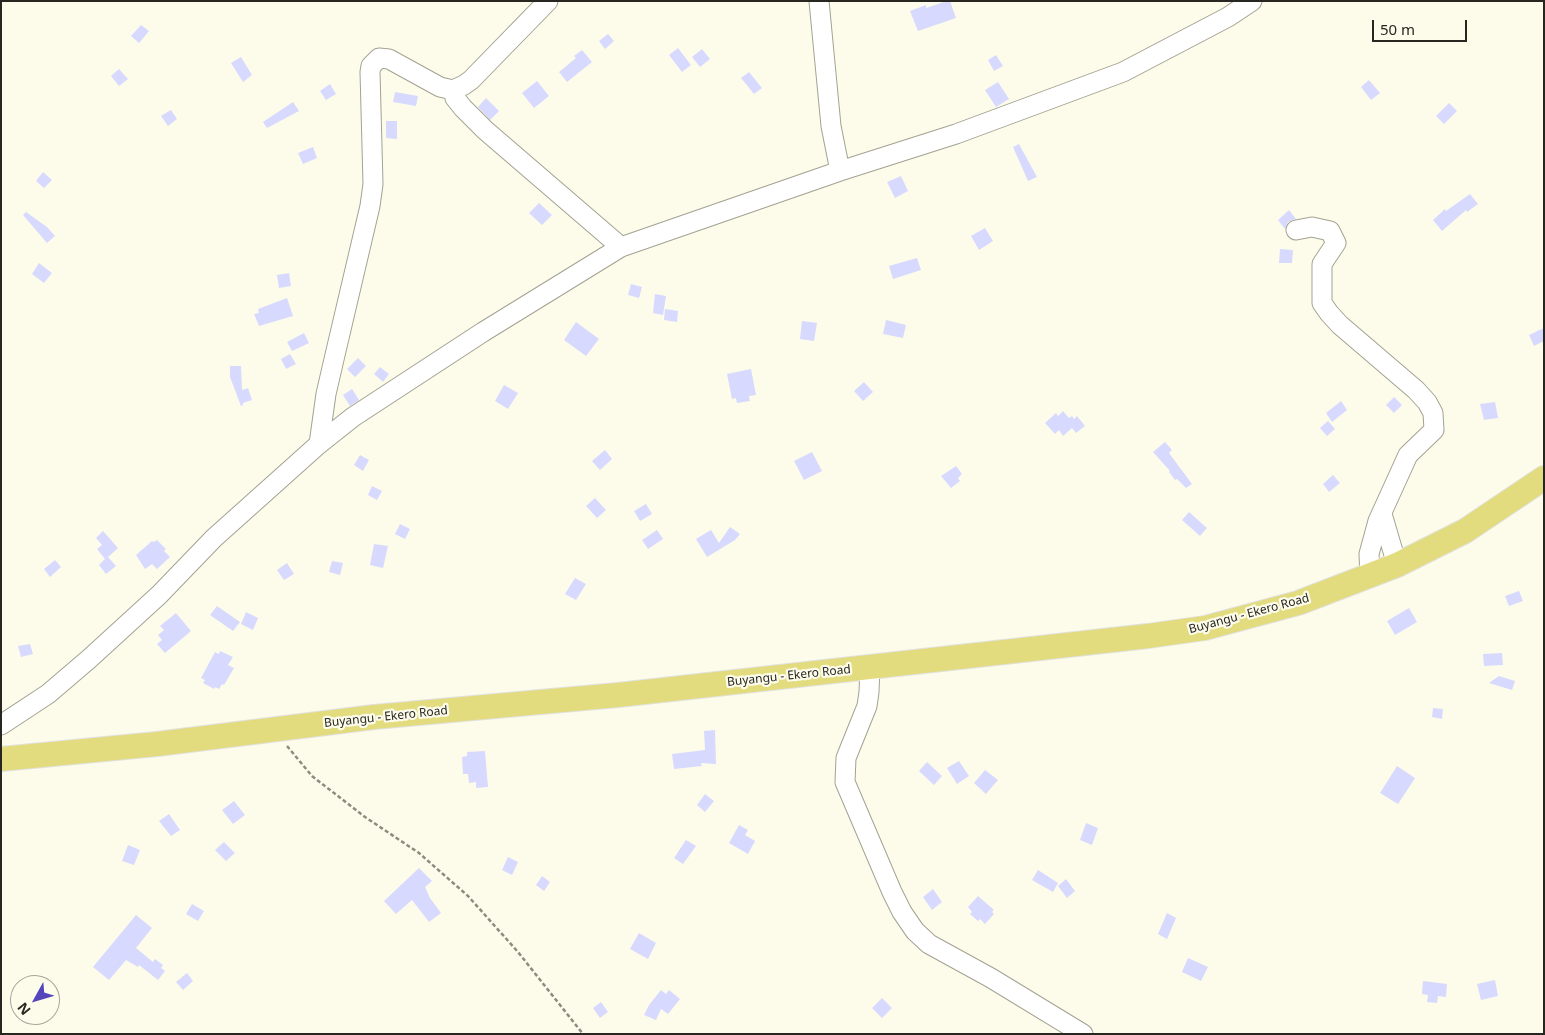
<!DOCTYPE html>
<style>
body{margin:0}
#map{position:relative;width:1545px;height:1035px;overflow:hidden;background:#fdfceb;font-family:"Noto Sans",sans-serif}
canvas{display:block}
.frame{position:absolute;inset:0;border:2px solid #272620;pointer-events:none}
.north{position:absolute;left:10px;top:975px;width:50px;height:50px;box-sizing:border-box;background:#fdfceb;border:1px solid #a7a69a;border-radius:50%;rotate:231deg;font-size:14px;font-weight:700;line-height:20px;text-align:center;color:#272620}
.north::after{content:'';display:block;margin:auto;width:18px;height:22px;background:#5445bc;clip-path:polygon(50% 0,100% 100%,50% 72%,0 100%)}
.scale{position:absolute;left:1372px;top:20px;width:95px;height:22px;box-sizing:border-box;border:2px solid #272620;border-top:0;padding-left:6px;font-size:15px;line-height:18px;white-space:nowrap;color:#272620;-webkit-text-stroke:4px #fdfceb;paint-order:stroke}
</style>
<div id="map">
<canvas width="1545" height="1035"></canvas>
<div class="frame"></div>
<div class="north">N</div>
<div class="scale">50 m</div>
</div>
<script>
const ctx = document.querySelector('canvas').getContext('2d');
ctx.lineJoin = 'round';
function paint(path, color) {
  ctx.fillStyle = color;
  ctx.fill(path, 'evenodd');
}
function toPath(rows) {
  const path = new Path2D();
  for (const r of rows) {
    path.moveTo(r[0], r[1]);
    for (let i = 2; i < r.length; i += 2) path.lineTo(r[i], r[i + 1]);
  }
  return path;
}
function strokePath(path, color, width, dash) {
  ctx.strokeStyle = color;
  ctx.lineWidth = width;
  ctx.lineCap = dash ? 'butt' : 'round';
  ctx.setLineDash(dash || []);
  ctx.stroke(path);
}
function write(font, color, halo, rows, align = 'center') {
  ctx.font = font + ' "Noto Sans",sans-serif';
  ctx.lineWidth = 4.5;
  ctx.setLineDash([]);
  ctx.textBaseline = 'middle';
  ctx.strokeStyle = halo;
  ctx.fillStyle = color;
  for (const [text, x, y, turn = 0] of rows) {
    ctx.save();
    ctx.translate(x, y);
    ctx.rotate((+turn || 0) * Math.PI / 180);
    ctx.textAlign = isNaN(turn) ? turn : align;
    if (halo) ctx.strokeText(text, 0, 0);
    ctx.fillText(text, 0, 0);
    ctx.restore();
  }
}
paint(toPath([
 [947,1,950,1,956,18,918,31,910,11,926,5,926,8],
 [141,25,149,31,139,43,131,36],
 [608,34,614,41,605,49,599,41],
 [678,48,691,65,682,72,669,55],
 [702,49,710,59,700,67,692,57],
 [582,50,592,62,567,82,559,72,576,58,574,56],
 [996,55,1003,66,994,71,988,60],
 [241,57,252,75,243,82,231,63],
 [119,69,128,79,119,86,111,76],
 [749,72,762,88,754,94,741,78],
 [1369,80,1380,93,1371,100,1361,87],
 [537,81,549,96,534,108,522,93],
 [998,82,1009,99,996,107,985,90],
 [330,84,336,94,326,100,320,91],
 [395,92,418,96,416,106,393,102],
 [486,98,499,111,490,120,478,107],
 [293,102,299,111,267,128,263,122],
 [1449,103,1457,111,1444,124,1436,116],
 [171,110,177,119,168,126,161,116],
 [386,121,397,121,397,139,386,138],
 [1019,144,1037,177,1028,181,1013,147],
 [313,147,317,158,303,164,298,153],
 [43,172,52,180,44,188,36,181],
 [901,176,908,191,895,198,887,182],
 [1470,194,1478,204,1467,212,1466,210,1442,231,1433,220,1445,209,1446,211],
 [539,203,552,215,542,225,529,213],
 [1289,210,1296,219,1288,222,1285,229,1278,220],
 [26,212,47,227,55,236,47,243,23,215],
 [985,228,993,241,979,250,971,236],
 [1280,249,1293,250,1292,263,1279,263],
 [917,258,921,270,893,279,889,266],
 [39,263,52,273,44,283,32,274],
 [289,273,291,286,279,288,277,275],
 [631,284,642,287,639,298,628,295],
 [655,294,666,296,663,315,653,313],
 [287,298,293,316,259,326,254,314,259,313,258,309],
 [665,309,678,311,677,322,664,320],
 [886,320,906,325,903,338,883,334],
 [802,321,817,323,814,341,800,339],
 [576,322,599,339,586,356,564,340],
 [1544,328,1544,341,1534,346,1529,335],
 [304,333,309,343,292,351,287,342],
 [290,354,296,364,286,369,281,359],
 [358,358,366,366,355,377,347,369],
 [230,366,241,366,242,390,248,388,252,400,243,403,243,405,241,406,230,377],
 [380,367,389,374,383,382,374,374],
 [751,369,756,395,749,396,750,401,737,403,736,398,732,399,727,374],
 [864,382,873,392,863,401,854,391],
 [504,385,518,393,508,409,495,401],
 [352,389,359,400,350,406,343,395],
 [1394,397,1402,405,1394,413,1386,405],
 [1341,401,1347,410,1332,422,1326,413],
 [1495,402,1498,418,1484,420,1480,404],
 [1063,411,1069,418,1072,416,1074,419,1077,416,1085,426,1076,433,1072,428,1063,436,1059,430,1055,434,1045,423,1056,413,1058,416],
 [1328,421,1335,429,1327,436,1320,428],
 [1165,442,1172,450,1169,453,1192,484,1186,488,1177,479,1175,480,1169,472,1170,471,1153,452],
 [605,450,612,459,600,470,592,461],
 [812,452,822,471,804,480,794,461],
 [360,455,369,460,363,471,354,465],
 [956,466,962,474,958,478,960,481,951,488,941,476],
 [1333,475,1340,483,1329,492,1323,484],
 [372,486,382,491,377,500,368,495],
 [595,498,606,510,597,518,586,506],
 [646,504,652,514,640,521,634,511],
 [1189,512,1207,528,1200,536,1182,520],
 [400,524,410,529,405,539,395,534],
 [730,527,740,534,735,540,707,557,696,539,711,530,719,543],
 [657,530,663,539,648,549,642,540],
 [103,531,118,548,106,559,108,557,116,566,106,574,99,565,105,559,97,549,102,545,96,538],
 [157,540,166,549,164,551,170,557,157,569,152,564,145,569,136,555,152,541,154,542],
 [374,544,388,546,383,568,370,565],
 [55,560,61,567,50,577,44,569],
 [332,561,343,563,340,575,329,572],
 [287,563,294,574,284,580,277,570],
 [575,578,586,584,576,600,565,594],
 [1519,591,1523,601,1509,606,1505,596],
 [217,606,240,622,233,631,210,615],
 [1409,608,1417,622,1395,635,1387,621],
 [246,612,258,618,253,630,241,624],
 [176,613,191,631,165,653,157,644,162,640,158,635,164,630,160,626],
 [30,644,33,654,21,657,18,646],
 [220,651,233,657,228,665,234,668,224,685,222,684,219,689,215,687,214,689,203,683,205,680,201,678,215,652,219,654],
 [1502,653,1503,665,1484,666,1483,654],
 [1499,676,1515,681,1512,690,1489,683],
 [1433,708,1443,709,1442,719,1432,717],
 [715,730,716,764,701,763,702,766,674,769,672,754,705,750,704,731],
 [485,751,488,787,476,788,476,782,469,783,468,774,463,774,462,757,467,756,467,752],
 [959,761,969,776,957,784,947,768],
 [927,762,942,776,934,785,919,771],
 [1397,766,1415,778,1398,804,1380,793],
 [985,770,998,780,986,794,974,783],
 [705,794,714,801,705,812,697,805],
 [234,801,245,815,233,824,222,810],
 [169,814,180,830,171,836,159,821],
 [1086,823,1098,828,1092,845,1080,840],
 [739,825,748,830,745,835,755,841,748,854,729,843],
 [686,840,696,846,683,864,674,858],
 [224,842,235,853,226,861,215,850],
 [128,845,140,850,134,865,122,861],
 [508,857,518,862,512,875,502,870],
 [419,868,432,881,425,887,430,898,441,913,429,922,412,900,396,914,384,901],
 [1038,870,1058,883,1053,892,1032,880],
 [542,876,550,882,544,891,536,885],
 [1066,879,1075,891,1067,898,1058,886],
 [933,889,942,902,932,910,923,897],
 [978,896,994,910,992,912,994,914,985,924,980,919,978,921,970,914,972,912,968,907],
 [192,904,204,911,198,921,186,914],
 [1167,913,1176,918,1167,939,1158,934],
 [136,915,152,928,136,948,153,962,155,959,163,965,161,968,165,971,158,980,139,965,138,967,126,960,109,980,93,967],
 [639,933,656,943,648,959,630,949],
 [1188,958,1208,967,1201,981,1182,972],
 [187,973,193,981,183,990,176,982],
 [1495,980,1498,996,1481,1000,1477,984],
 [1423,981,1447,984,1446,997,1438,996,1437,1003,1427,1002,1428,995,1422,994],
 [661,990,666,994,669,990,680,999,668,1014,661,1009,656,1020,644,1015,649,1005],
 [882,998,892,1008,882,1018,872,1008],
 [601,1002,608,1012,600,1018,593,1008]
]), '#d7d9fe');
const minor = toPath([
 [819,1,831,126,840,171],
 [453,90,464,85,471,80,548,1],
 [1296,230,1312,227,1330,231,1336,243,1322,264,1322,303,1329,313,1340,325,1416,390,1427,402,1433,413,1434,430,1408,455,1378,521,1369,554,1370,577],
 [319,444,326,394,335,355,370,206,373,184,370,72,371,66,379,58,389,59,440,87,453,90,455,98,463,108,485,130,621,247],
 [1382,514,1397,565],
 [870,667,869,692,867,706,846,758,845,782,892,892,902,912,915,931,929,944,991,978,1083,1034],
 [1,725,48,694,89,659,159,595,214,538,319,444,353,417,483,332,621,247,840,171,956,134,1123,72,1228,17,1252,1]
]);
const major = toPath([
 [1,759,157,744,374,717,618,695,1148,636,1205,628,1298,603,1397,565,1465,531,1544,478]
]);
strokePath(minor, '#a3a292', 21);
strokePath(major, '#e1e1e0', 26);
strokePath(toPath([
 [287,746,312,776,365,817,419,853,468,896,518,952,583,1034]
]), '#8c8b80', 2.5, [4, 2.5]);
strokePath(minor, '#fff', 19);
strokePath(major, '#e3dc7e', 24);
write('12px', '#272620', '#fdfceb', [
 ["Buyangu - Ekero Road",1249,614,-15],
 ["Buyangu - Ekero Road",789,676,-6],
 ["Buyangu - Ekero Road",386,717,-6]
]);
</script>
